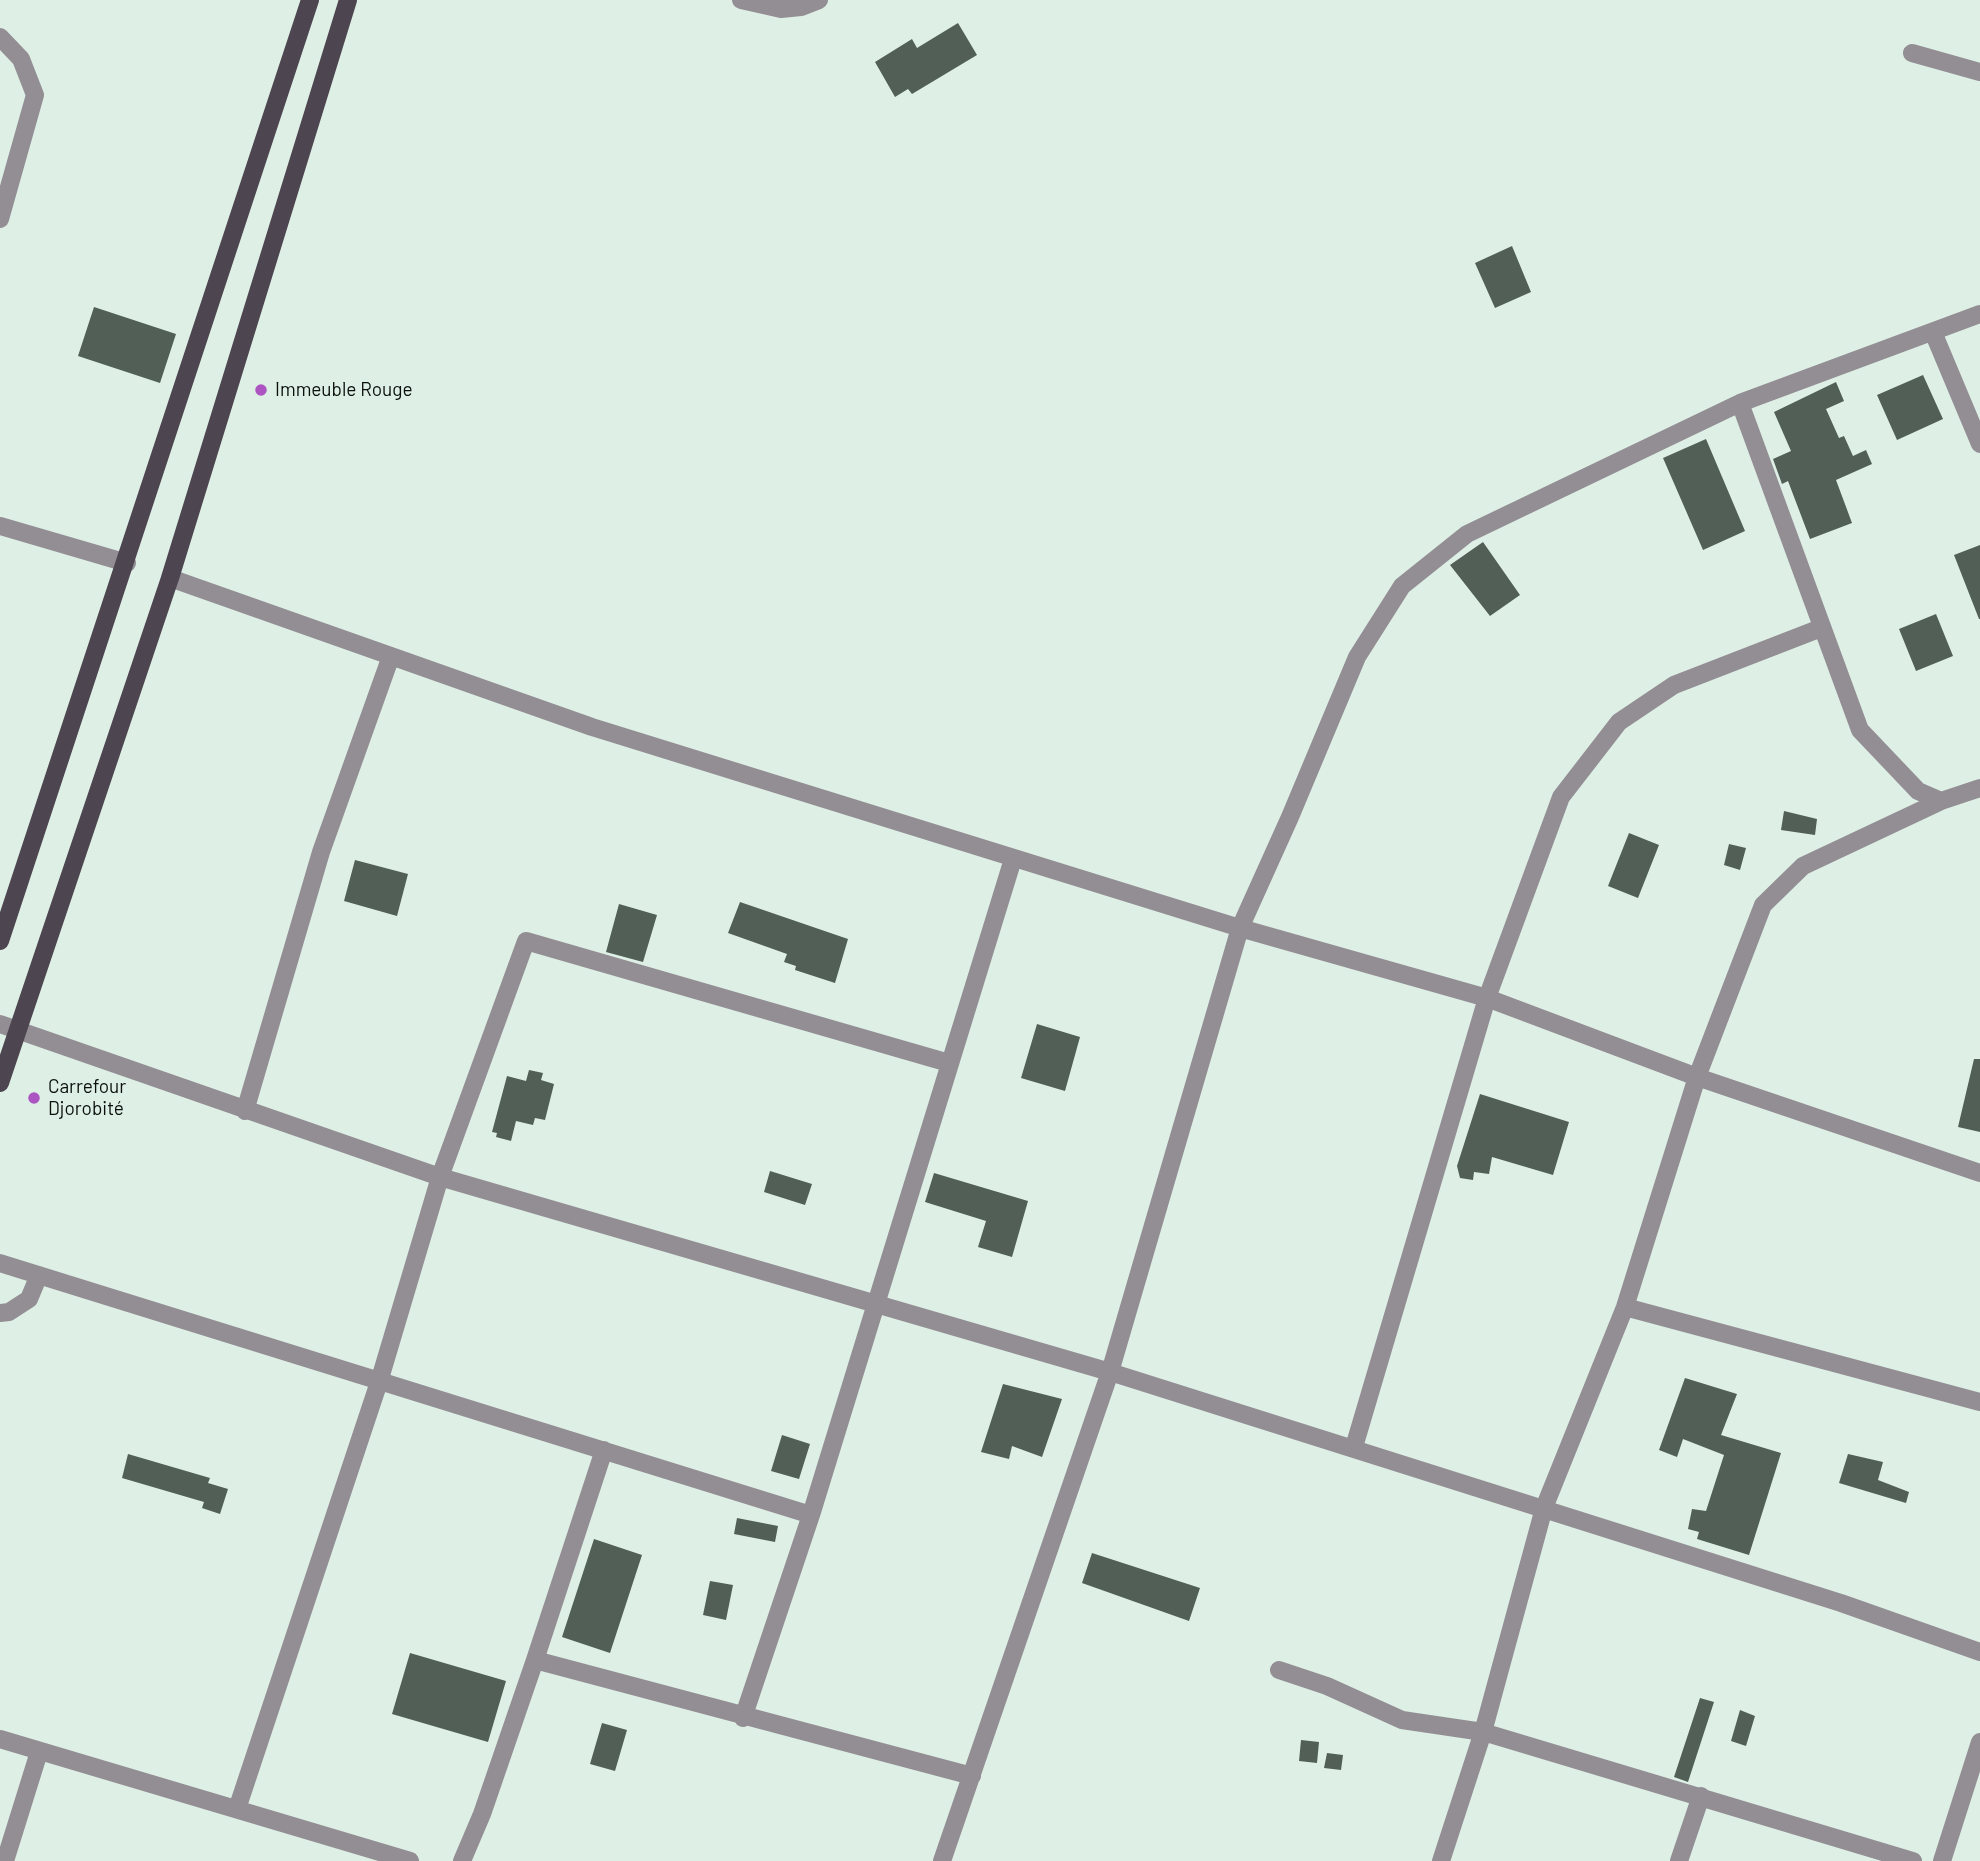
<!DOCTYPE html>
<meta charset="utf-8">
<style>
body{margin:0}
canvas{display:block;background:#deefe5}
</style>
<canvas width="1980" height="1861"></canvas>
<script>
const ctx = document.querySelector('canvas').getContext('2d');
ctx.lineJoin = 'round';
function paint(path, color) {
  ctx.fillStyle = color;
  ctx.fill(path, 'evenodd');
}
function toPath(rows) {
  const path = new Path2D();
  for (const r of rows) {
    path.moveTo(r[0], r[1]);
    for (let i = 2; i < r.length; i += 2) path.lineTo(r[i], r[i + 1]);
  }
  return path;
}
function strokePath(path, color, width, dash) {
  ctx.strokeStyle = color;
  ctx.lineWidth = width;
  ctx.lineCap = dash ? 'butt' : 'round';
  ctx.setLineDash(dash || []);
  ctx.stroke(path);
}
function write(font, color, halo, rows, align = 'center') {
  ctx.font = font + ' Barlow,sans-serif';
  ctx.lineWidth = 7;
  ctx.setLineDash([]);
  ctx.textBaseline = 'middle';
  ctx.strokeStyle = halo;
  ctx.fillStyle = color;
  for (const [text, x, y, turn = 0] of rows) {
    ctx.save();
    ctx.translate(x, y);
    ctx.rotate((+turn || 0) * Math.PI / 180);
    ctx.textAlign = isNaN(turn) ? turn : align;
    if (halo) ctx.strokeText(text, 0, 0);
    ctx.fillText(text, 0, 0);
    ctx.restore();
  }
}
paint(toPath([
 [958,23,977,55,912,94,908,89,895,97,875,62,912,39,917,48],
 [1512,246,1531,292,1495,308,1475,263],
 [94,307,176,334,160,383,78,356],
 [1923,375,1943,419,1897,440,1877,395],
 [1836,382,1844,401,1826,409,1839,438,1844,436,1853,456,1866,450,1872,464,1836,480,1852,523,1810,539,1788,481,1782,484,1773,459,1791,451,1774,412],
 [1706,439,1745,531,1703,550,1663,458],
 [1483,542,1520,595,1490,616,1450,565],
 [1980,545,1980,619,1979,619,1954,555],
 [1936,614,1953,656,1916,671,1899,629],
 [1784,811,1817,819,1815,835,1781,830],
 [1629,833,1659,845,1638,898,1608,886],
 [1729,844,1746,848,1740,870,1724,865],
 [355,860,408,874,397,916,344,901],
 [740,902,848,939,835,983,795,970,796,966,784,962,787,954,728,933],
 [619,904,657,915,643,962,606,952],
 [1037,1024,1080,1037,1065,1091,1021,1078],
 [1974,1059,1980,1059,1980,1132,1958,1127],
 [529,1070,543,1073,541,1080,554,1084,545,1120,535,1118,533,1125,516,1121,511,1141,496,1137,497,1133,492,1132,507,1076,526,1081],
 [1480,1094,1569,1122,1553,1175,1492,1157,1489,1174,1474,1172,1473,1180,1460,1178,1457,1166],
 [770,1171,812,1184,805,1205,764,1192],
 [934,1173,1028,1201,1012,1257,978,1247,986,1221,925,1202],
 [1685,1378,1737,1394,1721,1435,1781,1453,1749,1555,1697,1539,1699,1532,1688,1529,1692,1509,1706,1511,1724,1455,1683,1439,1677,1457,1659,1450],
 [1003,1384,1062,1399,1042,1457,1012,1446,1009,1459,981,1452],
 [782,1435,810,1444,799,1479,771,1471],
 [128,1454,210,1478,208,1483,228,1489,220,1514,202,1508,204,1502,122,1478],
 [1848,1454,1883,1462,1878,1480,1909,1492,1906,1503,1839,1483],
 [737,1518,778,1526,775,1542,734,1534],
 [594,1539,642,1555,610,1653,562,1637],
 [1092,1553,1200,1588,1189,1621,1082,1583],
 [710,1581,733,1585,726,1620,703,1615],
 [410,1653,506,1681,488,1742,392,1714],
 [1700,1698,1714,1702,1688,1782,1674,1777],
 [1740,1710,1755,1716,1746,1746,1731,1741],
 [602,1723,627,1730,615,1771,590,1764],
 [1301,1740,1319,1742,1317,1763,1299,1761],
 [1327,1753,1343,1755,1341,1770,1324,1768]
]), '#515f57');
strokePath(toPath([
 [741,0,781,9,801,7,819,0],
 [0,37,21,59,35,95,0,219],
 [1912,53,1980,72],
 [1933,332,1980,444],
 [1740,403,1860,730,1918,791,1941,801],
 [0,526,127,563],
 [170,578,592,727,1240,928,1487,998,1697,1077,1980,1173],
 [0,1024,440,1177,1110,1372,1841,1603,1980,1652],
 [245,1111,321,852,391,656],
 [0,1263,811,1515],
 [1625,1307,1980,1402],
 [0,1313,9,1312,29,1299,39,1275],
 [1354,1447,1487,998,1561,797,1619,722,1674,685,1821,628],
 [535,1660,972,1776],
 [1279,1670,1327,1686,1402,1720,1483,1732,1913,1861],
 [743,1718,811,1515,1013,859],
 [0,1739,410,1861],
 [237,1809,379,1382,440,1177,526,941,949,1063],
 [5,1861,39,1752],
 [462,1861,482,1814,535,1660,604,1450],
 [942,1861,1110,1372,1240,928,1290,817,1357,657,1402,586,1467,534,1740,403,1980,314],
 [1441,1861,1483,1732,1544,1508,1625,1307,1697,1077,1763,905,1803,866,1941,801,1980,788],
 [1679,1861,1701,1796],
 [1942,1861,1980,1742]
]), '#938e94', 18);
strokePath(toPath([
 [0,941,310,0],
 [0,1083,170,578,348,0]
]), '#4d454f', 18);
for (const [x, y, r, color] of [
 [261,390,7,"#ac54c1"],
 [34,1098,7,"#ac54c1"]
]) {
  const dot = new Path2D();
  dot.arc(x, y, r, 0, 2 * Math.PI);
  ctx.fillStyle = color;
  ctx.fill(dot);
  strokePath(dot, '#deefe5', 2.5);
}
write('19px', '#0b100d', '#deefe5', [
 ["Immeuble Rouge",275,390],
 ["Carrefour",48,1087],
 ["Djorobité",48,1109]
], 'left');
</script>
